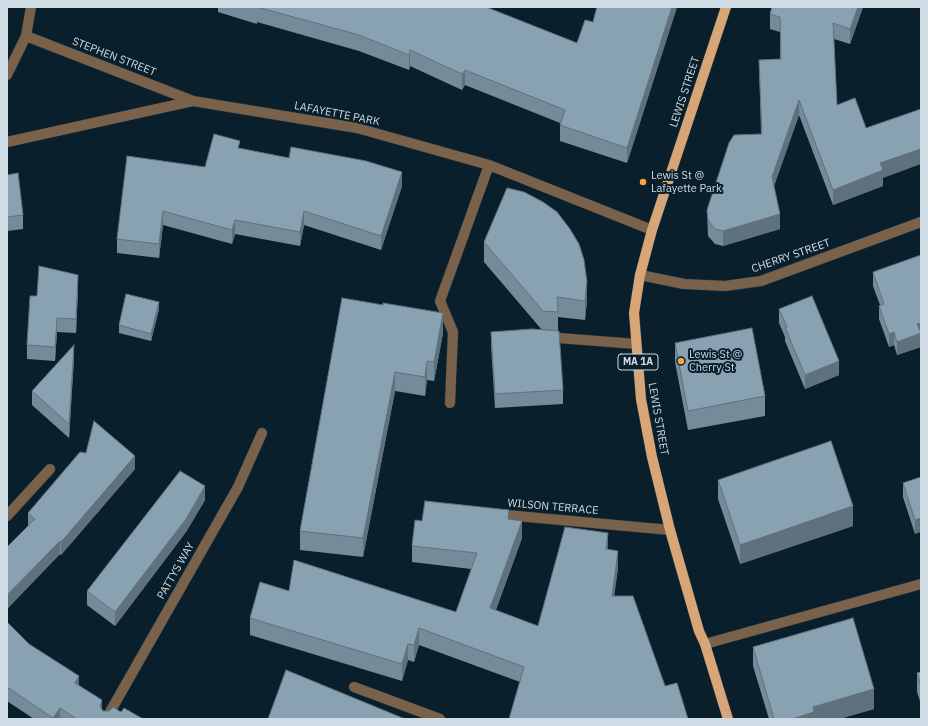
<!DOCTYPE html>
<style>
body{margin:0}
#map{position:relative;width:928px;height:726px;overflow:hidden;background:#091f2c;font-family:"IBM Plex Sans",sans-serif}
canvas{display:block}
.frame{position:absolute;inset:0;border:8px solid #cfdce5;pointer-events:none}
</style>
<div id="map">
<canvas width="928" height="726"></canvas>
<div class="frame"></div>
</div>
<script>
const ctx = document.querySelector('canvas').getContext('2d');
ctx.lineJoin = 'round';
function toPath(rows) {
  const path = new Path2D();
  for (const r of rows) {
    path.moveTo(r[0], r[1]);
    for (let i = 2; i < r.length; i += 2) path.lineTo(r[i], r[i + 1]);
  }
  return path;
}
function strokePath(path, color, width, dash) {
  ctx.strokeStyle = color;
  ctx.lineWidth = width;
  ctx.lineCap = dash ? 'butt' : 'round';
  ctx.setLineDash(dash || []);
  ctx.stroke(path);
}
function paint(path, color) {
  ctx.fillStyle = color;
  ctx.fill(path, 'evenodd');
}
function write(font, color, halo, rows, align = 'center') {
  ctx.font = font + ' "IBM Plex Sans",sans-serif';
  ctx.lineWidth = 4;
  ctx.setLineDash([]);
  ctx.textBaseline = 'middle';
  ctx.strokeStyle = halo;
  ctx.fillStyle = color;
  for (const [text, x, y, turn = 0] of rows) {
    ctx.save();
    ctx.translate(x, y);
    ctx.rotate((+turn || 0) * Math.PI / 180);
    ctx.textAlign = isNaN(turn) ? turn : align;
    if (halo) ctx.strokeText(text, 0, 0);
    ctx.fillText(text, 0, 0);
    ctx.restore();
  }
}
const minor = toPath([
 [26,36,193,101],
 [7,75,26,36,31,7],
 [7,142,193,101,357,128,489,165,652,230],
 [640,275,684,284,725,286,761,281,921,222],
 [546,337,636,344],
 [450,403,453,332,440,301,489,165],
 [495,514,670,530],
 [7,516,50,469],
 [705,644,921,584],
 [354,687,440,719],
 [106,719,238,487,262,433]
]);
const major = toPath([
 [726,7,652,230,640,275,634,313,641,399,652,457,670,530,699,631,705,644,728,719]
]);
strokePath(minor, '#253946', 11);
strokePath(major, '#253946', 11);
strokePath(minor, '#79614a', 10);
strokePath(major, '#d8a676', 10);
paint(toPath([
 [218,7,488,7,488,8,577,43,593,22,597,7,677,7,627,163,560,141,560,123,465,85,462,90,410,66,409,70,359,51,257,22,257,24,218,12],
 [863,7,850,44,834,39,837,105,883,178,883,186,833,205,799,115,774,186,780,229,723,246,715,244,708,236,707,210,761,134,759,60,780,59,780,32,770,29,770,14],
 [240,148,289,158,402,186,381,250,304,225,300,246,235,234,232,244,163,225,159,258,117,253,117,239,205,167],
 [7,175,23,215,23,229,7,231],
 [484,242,587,301,585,320,558,317,558,331,563,390,563,404,495,408,491,346,491,332,542,330,484,262],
 [873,272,921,336,921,347,897,355,894,345,889,347,879,319,879,306,880,305,873,286],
 [78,289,76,333,57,332,55,361,27,359,27,345,37,296],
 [342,298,443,333,434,381,427,380,425,396,395,391,363,557,300,550,300,531],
 [159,309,151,341,119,333,119,325],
 [779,309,839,375,805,389,785,341,785,337,779,323],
 [675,343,765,396,765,416,688,430,675,362],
 [74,358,69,438,32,405,32,391],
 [135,469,61,555,60,554,8,608,8,611,7,547,28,526,28,513],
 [921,477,915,534,903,497,903,483],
 [718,480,853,526,740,564,718,499],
 [205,500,186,532,115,626,87,605,87,591],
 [509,519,522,538,496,610,538,626,608,549,618,568,614,596,665,686,688,719,520,682,419,645,414,662,408,660,402,681,250,635,250,618,289,591,456,612,471,569,412,562,412,546,422,521],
 [7,622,29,644,79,686,103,711,121,712,143,719,34,719,7,701],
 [753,647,874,709,839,719,769,719,753,666],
 [921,672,921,704,917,692,917,673]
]), '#758b99');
paint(toPath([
 [672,7,677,7,627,163,627,148],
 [858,7,863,7,850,44,850,29],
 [410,50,410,66,409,70,409,55],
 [465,70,465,85,462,90,462,74],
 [799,100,799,115,772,192,772,177],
 [921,149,921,164,883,178,883,186,833,205,833,190,880,163],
 [402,172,402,186,381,250,381,236],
 [163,211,163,225,159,258,159,244],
 [304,211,304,225,300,246,300,232],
 [780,214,780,229,723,246,723,231],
 [235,220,235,234,232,244,232,230],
 [78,275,78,289,76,333,76,319],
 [587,282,587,301,585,320,585,301],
 [159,302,159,309,151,341,151,334],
 [443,313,443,333,434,381,434,362],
 [57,318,57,332,55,361,55,347],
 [921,323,921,347,897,355,897,342,917,324],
 [894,332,894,345,889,347,889,334],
 [74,345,74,358,69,438,69,424],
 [427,361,427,380,425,396,425,377],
 [839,361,839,375,805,389,805,375],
 [395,372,395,391,363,557,363,538],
 [135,456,135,469,61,555,61,542],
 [205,486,205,500,186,532,115,626,115,612],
 [853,506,853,526,740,564,740,545],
 [921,518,921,532,915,534,915,520],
 [522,521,522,538,490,625,490,608],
 [608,533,608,550,606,549],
 [60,541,60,554,8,608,7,611,7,595],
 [618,551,618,568,612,612,612,596],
 [419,628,419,645,414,662,414,645],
 [408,644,408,660,402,681,402,664],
 [79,676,79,690,75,683],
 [874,689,874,709,839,719,792,719,813,707],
 [102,700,102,714,100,706],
 [60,708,60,719,53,719,53,718]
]), '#5f717d');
const building = toPath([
 [257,7,486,7,577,43,585,20,593,22,597,7,672,7,627,148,560,125,565,110,465,70,462,74,410,50,409,55,359,35,257,7],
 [772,7,858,7,850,29,833,23,837,105,855,98,866,128,921,109,921,149,880,163,883,170,833,190,799,100,772,177,780,214,723,231,715,229,708,220,707,210,729,143,734,135,762,134,759,60,781,59,780,17,770,14,772,7],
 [214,134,240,141,238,148,289,158,291,147,366,161,402,172,381,236,304,211,300,232,235,220,232,230,163,211,159,244,117,239,127,156,205,167,214,134],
 [18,173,23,215,7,217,7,175,18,173],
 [507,188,524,192,543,202,557,212,570,229,579,244,584,260,587,282,585,301,557,297,558,312,543,311,484,242,507,188],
 [921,255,921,323,917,324,921,333,897,342,894,332,889,334,879,306,884,304,873,272,921,255],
 [39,266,78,275,76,319,57,318,55,347,27,345,30,296,37,296,39,266],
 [126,294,159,302,151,334,119,325,126,294],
 [812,296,839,361,805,375,785,327,787,327,779,309,812,296],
 [342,298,383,305,383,303,443,313,434,362,427,361,425,377,395,372,363,538,300,531,342,298],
 [752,328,765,396,688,411,675,343,752,328],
 [532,329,559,331,563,390,495,394,491,332,532,329],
 [74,345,69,424,32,391,74,345],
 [94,421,135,456,61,542,60,541,7,595,7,547,35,519,28,513,80,452,86,453,94,421],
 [831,441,853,506,740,545,718,480,831,441],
 [180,471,205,486,186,519,115,612,87,591,180,471],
 [921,477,921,518,915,520,903,483,921,477],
 [425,501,509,510,508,519,522,521,490,608,538,626,565,527,608,533,606,549,618,551,612,596,633,596,665,686,677,683,688,719,509,719,524,667,419,628,414,645,408,644,402,664,250,618,260,582,289,591,294,560,456,612,477,553,412,546,415,520,422,521,425,501],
 [853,618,874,689,813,707,814,712,792,719,774,719,753,647,853,618],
 [7,622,29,644,79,676,75,683,102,700,100,706,103,711,109,711,113,707,121,712,124,708,143,719,77,719,60,708,53,718,7,687,7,622],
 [286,670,405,719,268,719,286,670],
 [921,672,921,685,917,673,921,672]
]);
paint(building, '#88a2b2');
strokePath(building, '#5f717d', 1);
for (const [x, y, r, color] of [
 [643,182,4,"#f6a247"],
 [681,361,4,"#f6a247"]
]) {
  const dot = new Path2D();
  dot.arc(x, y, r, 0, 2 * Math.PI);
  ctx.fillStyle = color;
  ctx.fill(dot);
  strokePath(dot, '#091f2c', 1.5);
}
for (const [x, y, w] of [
 [638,362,40]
]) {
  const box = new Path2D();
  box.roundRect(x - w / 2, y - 8, w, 16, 3);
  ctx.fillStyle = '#091f2c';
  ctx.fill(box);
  strokePath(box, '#cfdce5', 1);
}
write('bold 10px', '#cfdce5', null, [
 ["MA 1A",638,362]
]);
write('11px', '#cfdce5', '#091f2c', [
 ["STEPHEN STREET",114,57,21],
 ["LEWIS STREET",685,92,-72],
 ["LAFAYETTE PARK",337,114,11],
 ["CHERRY STREET",791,256,-19],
 ["LEWIS STREET",658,419,80],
 ["WILSON TERRACE",553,507,5],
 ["PATTYS WAY",176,571,-60]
]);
write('11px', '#cfdce5', '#091f2c', [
 ["Lewis St @",651,176],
 ["Lafayette Park",651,189],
 ["Lewis St @",689,355],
 ["Cherry St",689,368]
], 'left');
</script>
